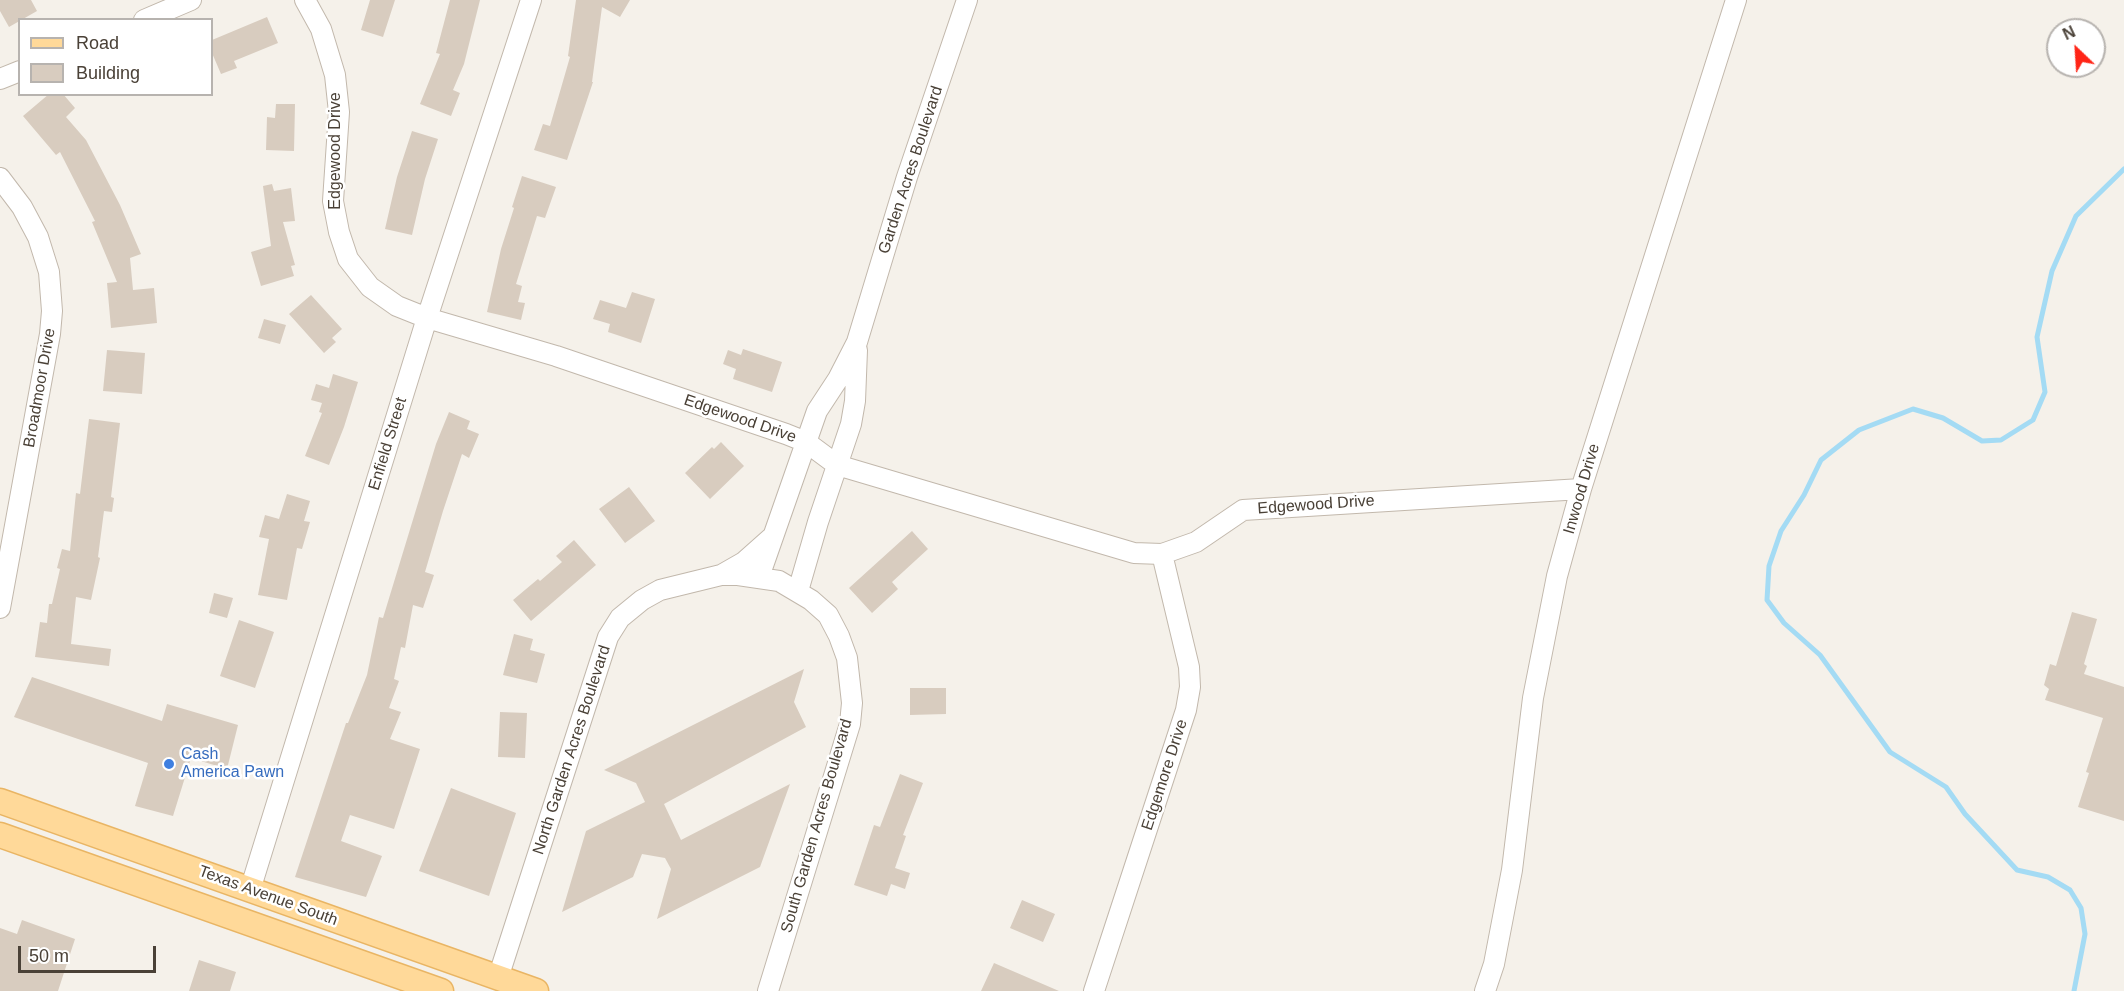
<!DOCTYPE html>
<style>
body{margin:0}
#map{position:relative;width:2124px;height:991px;overflow:hidden;background:#f5f1ea;font-family:Helvetica,sans-serif}
canvas{display:block}
.legend{position:absolute;left:18px;top:18px;width:195px;height:78px;box-sizing:border-box;background:#fff;border:2px solid #b7b3af;margin:0;padding:8px 10px;list-style:none;font-size:18px;color:#4a4137}
.legend li{display:flex;align-items:center;gap:12px;height:30px}
.legend b{width:30px;border:2px solid #b7b3af}
.north{position:absolute;left:2046px;top:18px;width:60px;height:60px;box-sizing:border-box;background:#fff;border:2px solid #b7b3af;border-radius:50%;rotate:335deg;font-size:16px;font-weight:700;line-height:24px;text-align:center;color:#4a4137}
.north::after{content:'';display:block;margin:auto;width:21px;height:27px;background:#ff2517;clip-path:polygon(50% 0,100% 100%,50% 72%,0 100%)}
.scale{position:absolute;left:18px;top:946px;width:138px;height:27px;box-sizing:border-box;border:3px solid #4a4137;border-top:0;padding-left:8px;font-size:18px;line-height:21px;white-space:nowrap;color:#4a4137;-webkit-text-stroke:4px #fff;paint-order:stroke}
</style>
<div id="map">
<canvas width="2124" height="991"></canvas>
<ul class="legend">
<li><b style="height:8px;background:#ffd999"></b>Road</li>
<li><b style="height:16px;background:#d8ccbf"></b>Building</li>
</ul>
<div class="north">N</div>
<div class="scale">50 m</div>
</div>
<script>
const ctx = document.querySelector('canvas').getContext('2d');
ctx.lineJoin = 'round';
function toPath(rows) {
  const path = new Path2D();
  for (const r of rows) {
    path.moveTo(r[0], r[1]);
    for (let i = 2; i < r.length; i += 2) path.lineTo(r[i], r[i + 1]);
  }
  return path;
}
function strokePath(path, color, width, dash) {
  ctx.strokeStyle = color;
  ctx.lineWidth = width;
  ctx.lineCap = dash ? 'butt' : 'round';
  ctx.setLineDash(dash || []);
  ctx.stroke(path);
}
function paint(path, color) {
  ctx.fillStyle = color;
  ctx.fill(path, 'evenodd');
}
function write(font, color, halo, rows, align = 'center') {
  ctx.font = font + ' Helvetica,sans-serif';
  ctx.lineWidth = 5;
  ctx.setLineDash([]);
  ctx.textBaseline = 'middle';
  ctx.strokeStyle = halo;
  ctx.fillStyle = color;
  for (const [text, x, y, turn = 0] of rows) {
    ctx.save();
    ctx.translate(x, y);
    ctx.rotate((+turn || 0) * Math.PI / 180);
    ctx.textAlign = isNaN(turn) ? turn : align;
    if (halo) ctx.strokeText(text, 0, 0);
    ctx.fillText(text, 0, 0);
    ctx.restore();
  }
}
strokePath(toPath([
 [2074,991,2085,934,2081,908,2070,890,2048,877,2017,870,1965,814,1946,787,1890,752,1820,655,1784,623,1767,600,1769,566,1781,531,1804,495,1821,460,1859,430,1913,409,1943,418,1982,441,2001,440,2033,420,2045,392,2037,337,2052,271,2076,216,2124,169]
]), '#a4dbf4', 5);
paint(toPath([
 [0,0,31,0,37,11,9,27,0,11],
 [370,0,395,0,383,37,361,30],
 [450,0,480,0,464,64,453,90,460,93,451,116,420,104,440,54,436,53],
 [576,0,630,0,620,17,602,7,592,82,593,82,567,160,534,150,543,124,550,126,570,57,568,56],
 [267,17,278,43,234,61,237,68,221,74,212,53,212,40],
 [49,94,63,94,75,108,66,117,86,140,120,205,141,254,130,258,133,290,154,288,157,323,111,328,107,283,117,282,92,222,95,221,60,152,56,155,23,116],
 [276,104,295,104,294,151,266,150,267,117,275,118],
 [412,131,438,139,425,179,412,235,385,229,397,177],
 [522,176,556,187,545,218,537,216,516,284,522,286,518,302,525,303,521,320,487,312,501,249,514,208,512,207],
 [272,184,274,191,291,188,295,221,283,222,295,265,291,266,294,276,261,286,251,252,271,246,263,186],
 [632,292,655,299,641,343,608,332,610,324,593,319,600,300,626,308],
 [311,295,342,329,332,338,336,342,324,353,289,314],
 [264,319,286,325,280,344,258,338],
 [743,349,782,362,772,392,733,379,736,369,723,364,728,350,741,355],
 [107,350,145,353,142,394,103,391],
 [333,374,358,382,344,427,329,465,305,456,322,413,319,412,322,403,311,400,316,384,329,388],
 [449,412,470,421,467,429,479,434,469,458,462,454,443,511,425,572,434,575,423,608,413,605,405,648,401,647,394,679,399,681,389,708,401,712,390,739,420,749,394,829,350,815,341,841,382,856,366,897,295,877,346,723,348,723,367,675,379,617,383,618,436,444],
 [89,419,120,423,111,497,114,498,112,512,104,511,98,557,100,558,91,600,76,597,71,644,111,649,109,666,35,657,40,622,47,623,49,604,52,604,60,569,57,568,62,549,70,551,76,493,80,494],
 [721,442,744,466,710,499,685,473,712,447,714,449],
 [629,487,655,521,625,543,599,509],
 [287,494,310,501,304,521,310,522,302,549,297,548,287,600,258,595,269,539,259,537,265,515,279,519],
 [912,531,928,549,892,582,898,589,872,613,849,588],
 [574,540,596,565,531,621,513,600,538,579,540,581,562,562,556,556],
 [214,593,233,598,227,618,209,613],
 [2072,612,2097,619,2084,664,2087,666,2084,674,2124,687,2124,821,2078,807,2089,773,2086,772,2103,718,2045,700,2049,689,2044,685,2050,664,2056,666],
 [239,620,274,632,255,688,220,676],
 [514,634,533,639,530,650,545,654,537,683,503,675],
 [804,669,794,702,806,727,664,804,681,840,790,784,760,867,657,919,671,869,665,858,642,854,633,877,562,912,586,831,645,802,636,783,604,770],
 [32,677,162,721,167,704,238,725,227,769,191,758,173,816,135,806,148,763,14,717],
 [910,688,946,688,946,714,910,715],
 [500,712,527,713,525,758,498,757],
 [900,774,923,783,903,835,906,836,895,868,910,873,905,889,891,884,887,896,854,885,874,825,880,827],
 [451,788,516,813,489,896,419,871],
 [1022,900,1055,914,1043,942,1010,928],
 [22,920,75,939,58,991,0,991,0,928,17,934],
 [199,960,236,972,230,991,189,991],
 [994,963,1059,991,981,991]
]), '#d8ccbf');
const minor = toPath([
 [305,0,321,29,335,75,339,112,333,201,339,232,348,259,370,287,397,306,427,318,556,356,786,434,806,442,837,465,1134,553,1162,554,1196,542,1243,510,1581,489],
 [144,20,191,0],
 [0,79,20,71],
 [0,178,22,207,38,237,49,272,52,311,50,334,0,608],
 [723,574,744,562,771,538],
 [759,577,817,411,838,379,857,342,907,177,967,0],
 [798,591,818,522,851,424,855,401,857,350],
 [250,890,427,318,531,0],
 [498,978,608,637,620,618,642,600,660,590,721,575,738,575,779,581,811,600,828,615,839,636,847,658,852,703,850,724,768,991],
 [1094,991,1186,710,1190,687,1189,667,1162,554],
 [1485,991,1494,964,1512,870,1533,698,1557,576,1581,489,1736,0]
]);
const major = toPath([
 [0,801,536,991],
 [0,835,441,991]
]);
strokePath(minor, '#c2b8ac', 22);
strokePath(major, '#e9b564', 27);
strokePath(minor, '#fff', 20);
strokePath(major, '#ffd999', 24);
for (const [x, y, r, color] of [
 [169,764,6,"#3f7fe0"]
]) {
  const dot = new Path2D();
  dot.arc(x, y, r, 0, 2 * Math.PI);
  ctx.fillStyle = color;
  ctx.fill(dot);
  strokePath(dot, '#fff', 2);
}
write('16px', '#4a4137', '#fff', [
 ["Edgewood Drive",336,151,-90],
 ["Garden Acres Boulevard",911,170,-72],
 ["Broadmoor Drive",40,388,-80],
 ["Edgewood Drive",740,419,19],
 ["Enfield Street",388,444,-73],
 ["Inwood Drive",1582,489,-74],
 ["Edgewood Drive",1316,505,-4],
 ["North Garden Acres Boulevard",572,750,-72],
 ["Edgemore Drive",1165,775,-72],
 ["South Garden Acres Boulevard",817,826,-74],
 ["Texas Avenue South",268,896,20]
]);
write('16px', '#366cbe', '#fff', [
 ["Cash",181,755],
 ["America Pawn",181,773]
], 'left');
</script>
